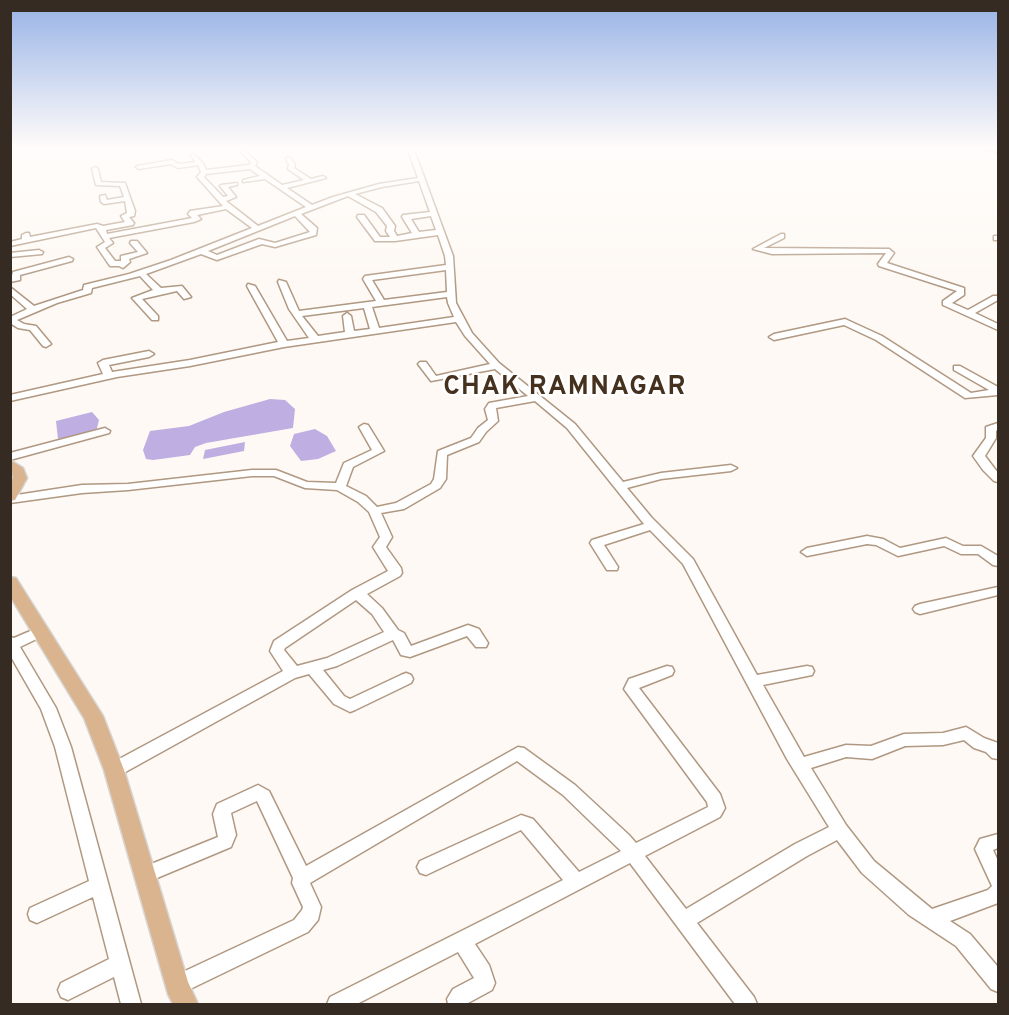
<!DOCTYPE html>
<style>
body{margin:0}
#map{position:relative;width:1009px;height:1015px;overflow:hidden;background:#fef9f4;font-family:Overpass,sans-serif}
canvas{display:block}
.frame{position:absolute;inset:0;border:12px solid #352b22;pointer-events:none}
</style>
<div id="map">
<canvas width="1009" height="1015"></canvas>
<div class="frame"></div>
</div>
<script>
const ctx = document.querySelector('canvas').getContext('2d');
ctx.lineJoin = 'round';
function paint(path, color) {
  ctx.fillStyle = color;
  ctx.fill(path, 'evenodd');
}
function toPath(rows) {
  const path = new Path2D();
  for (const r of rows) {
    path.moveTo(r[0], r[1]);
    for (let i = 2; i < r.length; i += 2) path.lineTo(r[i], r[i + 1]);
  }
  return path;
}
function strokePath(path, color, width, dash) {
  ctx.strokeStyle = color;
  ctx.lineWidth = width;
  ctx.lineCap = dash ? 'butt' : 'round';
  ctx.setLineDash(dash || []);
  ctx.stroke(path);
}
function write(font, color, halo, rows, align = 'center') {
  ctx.font = font + ' Overpass,sans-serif';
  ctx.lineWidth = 5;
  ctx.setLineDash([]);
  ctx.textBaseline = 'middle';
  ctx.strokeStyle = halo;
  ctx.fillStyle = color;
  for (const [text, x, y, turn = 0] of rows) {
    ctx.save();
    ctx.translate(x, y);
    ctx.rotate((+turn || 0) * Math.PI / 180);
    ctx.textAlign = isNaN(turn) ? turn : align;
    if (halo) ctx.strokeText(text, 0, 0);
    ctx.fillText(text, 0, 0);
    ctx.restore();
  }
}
paint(toPath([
 [270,399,285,400,295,409,293,428,206,443,195,447,190,455,153,460,146,459,143,450,150,431,189,426,224,412],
 [92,412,99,420,96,432,58,439,56,421],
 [315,429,327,436,336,451,318,459,301,461,290,446,294,434],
 [245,442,244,451,203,459,205,450]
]), '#bfaee2');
const minor = toPath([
 [407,147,413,147,453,256,456,303,472,333,499,363,575,424,623,482,661,473,731,465,737,468,731,471,661,479,627,488,652,518,693,559,757,675,807,666,812,667,814,671,812,675,763,685,804,757,846,745,871,746,904,734,943,733,966,727,984,738,998,743,998,759,992,758,986,752,974,748,964,740,943,745,905,746,872,759,846,757,811,768,846,825,874,861,932,909,988,890,992,886,975,849,980,839,998,834,998,848,993,850,998,861,998,903,950,921,970,934,998,967,998,992,991,989,956,946,909,915,862,873,837,840,807,856,697,923,754,997,757,1004,735,1004,630,863,475,944,489,965,495,983,492,990,468,1003,468,1004,448,1004,447,999,453,989,474,978,458,952,357,1004,327,1004,330,997,563,880,521,830,426,875,420,873,417,867,420,861,521,815,533,819,579,872,621,851,563,795,517,761,310,883,321,907,318,920,308,932,184,992,177,995,170,992,167,985,170,978,294,920,302,910,303,907,292,883,293,878,257,801,231,813,236,835,231,847,145,883,139,881,136,875,139,869,218,837,213,814,217,804,258,785,269,791,306,866,518,747,524,748,575,785,629,835,636,843,708,807,707,802,624,689,629,679,667,666,672,667,674,671,672,675,639,688,720,794,725,808,720,817,645,856,686,909,795,844,829,827,787,759,683,564,650,530,604,545,618,567,617,570,607,570,590,543,592,540,644,524,567,428,535,401,496,408,498,421,486,432,479,442,447,455,446,479,440,488,404,509,381,513,392,537,386,547,401,568,402,573,400,576,367,594,382,608,398,630,404,633,411,646,468,625,479,629,488,643,486,647,476,647,467,636,410,657,401,655,393,640,337,666,323,670,344,696,350,699,401,675,406,673,411,675,413,679,411,683,355,710,350,712,334,704,309,674,295,678,120,775,114,777,108,775,106,770,108,765,283,671,270,651,274,641,352,590,388,571,373,547,380,537,369,512,358,502,337,490,305,488,274,476,252,476,128,490,82,493,10,503,10,496,82,485,128,484,252,470,276,470,307,482,336,483,344,463,372,450,359,427,364,424,368,425,384,451,353,467,346,486,366,496,377,507,396,503,431,484,434,479,438,451,471,438,478,428,488,420,485,409,489,403,528,396,495,369,431,381,418,364,420,362,426,362,436,376,490,364,465,336,456,322,284,347,190,366,117,377,10,401,10,395,103,374,98,363,103,360,149,351,154,354,149,357,109,365,112,372,190,360,278,342,247,286,248,284,255,286,287,341,309,338,289,309,278,282,279,280,286,282,299,311,376,301,363,279,365,276,446,265,445,256,438,235,395,241,375,241,357,217,358,215,364,215,380,237,390,237,386,231,387,226,376,212,348,196,301,214,317,228,316,235,275,247,262,244,217,260,201,254,146,274,161,288,182,286,191,297,184,299,177,291,142,299,158,316,158,320,152,320,132,298,153,290,140,276,92,288,91,293,57,303,17,320,24,324,36,326,51,344,46,347,43,346,30,330,18,328,10,323,10,317,27,309,10,294,10,287,34,306,83,290,84,285,129,274,171,260,252,228,226,209,197,215,201,219,194,222,109,238,113,243,105,248,115,261,121,261,121,256,138,252,130,243,131,241,137,241,147,253,129,259,130,262,123,268,119,266,110,266,97,247,105,242,96,228,10,246,10,242,22,239,22,235,26,233,29,233,30,237,97,224,103,226,125,222,121,216,127,213,125,201,104,204,101,202,100,196,105,195,107,200,124,197,120,186,96,185,92,169,95,167,98,169,101,182,125,183,135,211,134,216,129,217,134,223,133,225,106,230,107,234,192,218,188,214,190,211,223,206,197,177,201,172,198,165,178,168,171,164,139,169,136,167,137,166,172,160,179,164,196,162,190,155,193,153,203,163,206,170,249,165,251,162,240,151,243,149,257,162,255,166,282,185,304,180,288,169,289,164,286,159,289,157,295,164,294,168,311,179,323,176,326,178,287,188,312,205,333,197,379,184,418,178,407,147],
 [250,169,260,176,243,180,243,182,265,179,306,207,258,226,226,201,236,197,228,187,237,185,237,183,221,185,220,186,228,196,223,197,204,177,206,174,250,169],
 [419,181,430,212,403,215,402,217,412,233,397,236,394,231,395,226,382,208,355,194,382,187,419,181],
 [295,216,310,232,275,243,259,239,217,255,208,251,295,216],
 [431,216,436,230,419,232,411,219,431,216],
 [446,270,447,292,384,300,372,280,446,270],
 [447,297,448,303,454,317,379,328,372,307,447,297],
 [364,308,370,329,354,331,351,316,347,313,343,316,345,332,318,336,302,316,364,308],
 [356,600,372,614,384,632,327,658,297,666,284,650,285,648,356,600],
 [984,147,998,149,998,153,985,148,984,147],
 [781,234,784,234,784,238,764,248,889,249,894,253,887,263,964,288,964,295,952,303,968,310,993,296,998,296,998,300,975,313,998,324,998,330,943,305,943,301,957,291,879,266,878,264,886,253,772,254,753,249,781,234],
 [994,236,998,236,998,240,994,240,994,236],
 [39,250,43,252,42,254,10,257,10,253,39,250],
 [69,257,73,259,72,261,20,275,20,280,10,282,13,272,69,257],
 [845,319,882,336,971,393,989,390,954,370,954,366,960,366,998,387,998,395,965,398,876,340,844,325,774,340,769,337,774,334,845,319],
 [998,423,998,429,996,431,996,438,985,456,998,473,998,482,994,481,983,470,973,456,986,438,986,427,998,423],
 [105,428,110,431,109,433,10,460,10,453,105,428],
 [867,536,883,539,900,548,946,538,963,546,981,546,998,556,998,566,993,565,978,554,961,554,944,546,898,556,876,545,867,544,807,556,801,552,807,548,867,536],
 [998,587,998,595,920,614,915,612,913,609,915,606,920,604,998,587],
 [42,626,47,628,49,631,47,634,20,647,56,708,71,747,141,1004,121,1004,114,977,68,1000,61,997,58,990,61,983,109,959,93,897,37,923,30,920,28,914,30,908,89,881,55,747,41,709,10,655,10,637,14,638,42,626]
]);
const major = toPath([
 [10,460,23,468,27,478,15,500,10,501,10,482,13,478,10,460],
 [10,577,16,578,103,716,124,770,188,982,198,1004,173,1004,168,994,104,770,84,718,10,596,10,577]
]);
strokePath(minor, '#b09882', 3);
strokePath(major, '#d7d5d3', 3);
paint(minor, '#fff');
paint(major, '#d9b48f');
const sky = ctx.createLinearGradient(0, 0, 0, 289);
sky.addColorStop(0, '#97b2e6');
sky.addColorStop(0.51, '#fffcfa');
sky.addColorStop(1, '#fffcfa00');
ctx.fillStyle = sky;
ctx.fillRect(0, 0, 1009, 289);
ctx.letterSpacing = '1.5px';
write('bold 26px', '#45311d', '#fff', [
 ["CHAK RAMNAGAR",565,389]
]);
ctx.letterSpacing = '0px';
</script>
